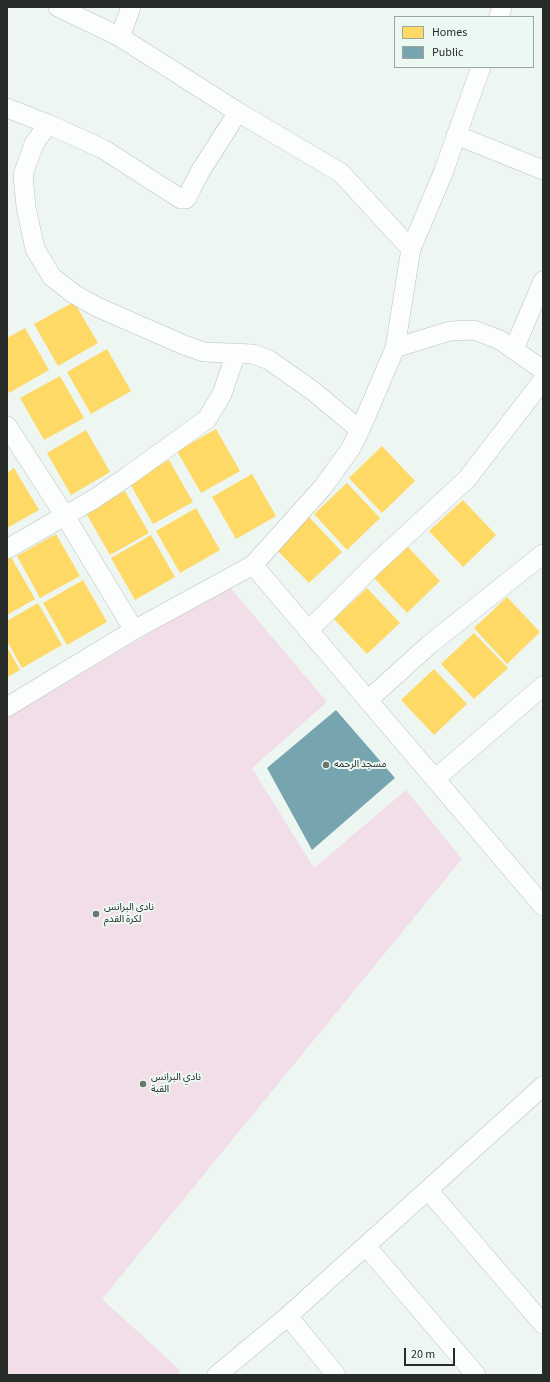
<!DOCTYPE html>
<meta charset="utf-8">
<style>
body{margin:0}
#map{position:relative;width:550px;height:1382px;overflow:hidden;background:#eef6f2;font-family:"Source Sans 3",sans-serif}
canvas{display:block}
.frame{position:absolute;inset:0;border:8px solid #272c29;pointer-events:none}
.legend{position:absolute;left:394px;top:16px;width:140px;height:52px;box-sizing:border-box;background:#ebf9f2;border:1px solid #9da7a2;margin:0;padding:5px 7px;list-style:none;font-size:12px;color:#272c29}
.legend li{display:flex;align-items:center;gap:8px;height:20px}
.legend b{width:20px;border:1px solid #9da7a2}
.scale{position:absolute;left:404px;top:1348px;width:51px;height:18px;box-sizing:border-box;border:2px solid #272c29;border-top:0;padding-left:5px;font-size:12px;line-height:14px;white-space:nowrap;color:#272c29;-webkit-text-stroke:3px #ebf9f2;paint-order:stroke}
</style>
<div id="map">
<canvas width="550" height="1382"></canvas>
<div class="frame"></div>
<ul class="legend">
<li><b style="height:11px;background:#ffd966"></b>Homes</li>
<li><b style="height:11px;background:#76a5af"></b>Public</li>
</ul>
<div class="scale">20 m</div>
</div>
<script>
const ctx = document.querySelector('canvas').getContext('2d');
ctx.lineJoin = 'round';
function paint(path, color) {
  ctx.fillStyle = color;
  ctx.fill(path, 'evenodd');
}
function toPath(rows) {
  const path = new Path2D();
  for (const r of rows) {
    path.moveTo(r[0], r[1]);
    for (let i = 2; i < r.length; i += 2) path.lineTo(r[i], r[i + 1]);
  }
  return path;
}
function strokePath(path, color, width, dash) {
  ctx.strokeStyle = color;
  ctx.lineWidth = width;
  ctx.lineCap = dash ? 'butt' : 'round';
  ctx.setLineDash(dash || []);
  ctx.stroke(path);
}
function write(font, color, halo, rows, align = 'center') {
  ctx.font = font + ' "Source Sans 3","Noto Sans Arabic",sans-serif';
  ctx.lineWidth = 4;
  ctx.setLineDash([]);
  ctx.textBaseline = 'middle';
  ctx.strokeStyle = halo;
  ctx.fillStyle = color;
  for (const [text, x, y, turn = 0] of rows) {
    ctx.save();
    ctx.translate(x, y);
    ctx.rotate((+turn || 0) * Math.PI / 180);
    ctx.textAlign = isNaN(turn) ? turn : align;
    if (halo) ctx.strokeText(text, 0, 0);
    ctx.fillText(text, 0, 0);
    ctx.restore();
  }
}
paint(toPath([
 [229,586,327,702,252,768,314,868,406,790,462,859,102,1299,181,1371,176,1375,7,1375,7,718]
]), '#f1dee8');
paint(toPath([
 [74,302,98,343,58,366,34,324],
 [25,328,49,370,9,393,7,389,7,338],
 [107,349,131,391,91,414,67,372],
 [60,376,84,418,44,440,20,398],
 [216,429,240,471,201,493,177,451],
 [86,430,110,472,71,495,47,453],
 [382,446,415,481,382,513,349,478],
 [169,460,193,502,153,524,129,482],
 [14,468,39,510,7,528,7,473],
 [252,474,276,516,236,539,212,497],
 [347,483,380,518,347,550,314,514],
 [125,491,149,533,110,555,86,513],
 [463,500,496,535,463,567,429,531],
 [196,508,220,550,180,573,156,531],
 [309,517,342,552,309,583,275,548],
 [56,534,80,576,40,598,17,556],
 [151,535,175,577,135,600,111,558],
 [407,546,440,581,407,613,374,578],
 [11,557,35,599,7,615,7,559],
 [83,580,107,622,67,645,43,603],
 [367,588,400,623,367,654,334,619],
 [507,597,540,632,507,664,474,628],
 [38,603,62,645,22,668,7,641,7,621],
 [474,633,508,668,474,699,441,664],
 [7,647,20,670,7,677],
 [434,669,467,704,434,735,401,700]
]), '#ffd966');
paint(toPath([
 [336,710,395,778,312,850,267,768]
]), '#76a5af');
const minor = toPath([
 [58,7,120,37,238,112,341,173,411,249],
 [499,17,502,7],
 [120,37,131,7],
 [7,108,48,124,103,149,181,199,186,199,201,170,238,112],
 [48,124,34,144,23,175,26,207,35,249,52,277,74,294,97,307,184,345,204,352,253,354,269,360,313,391,360,430],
 [456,135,543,170],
 [395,348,450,331,474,330,500,340,543,370],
 [514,349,543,281],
 [7,426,65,516,134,630],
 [7,549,94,499,128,476,207,419,222,394,236,353],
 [253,565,323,487,351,448,360,430,395,348,411,249,443,173,481,67],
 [308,631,374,565,467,479,543,380],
 [368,700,429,645,543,554],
 [7,707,134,630,253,565,543,906],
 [435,779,543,686],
 [428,1190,543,1324],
 [366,1246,476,1375],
 [288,1316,336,1375],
 [217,1375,288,1316,543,1086]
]);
strokePath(minor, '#bbc1be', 20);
strokePath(minor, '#fcfefd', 19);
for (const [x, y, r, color] of [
 [326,765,4,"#6d736f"],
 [96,914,4,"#6d736f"],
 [143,1084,4,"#6d736f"]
]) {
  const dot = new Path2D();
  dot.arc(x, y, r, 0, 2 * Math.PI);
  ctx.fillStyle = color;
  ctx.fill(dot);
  strokePath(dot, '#ebf9f2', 1.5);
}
write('10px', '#272c29', '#ebf9f2', [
 ["مسجد الرحمه",334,765],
 ["نادي البرانس",104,908],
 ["لكرة القدم",104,920],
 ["نادي البرانس",151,1078],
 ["القبة",151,1090]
], 'left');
</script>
